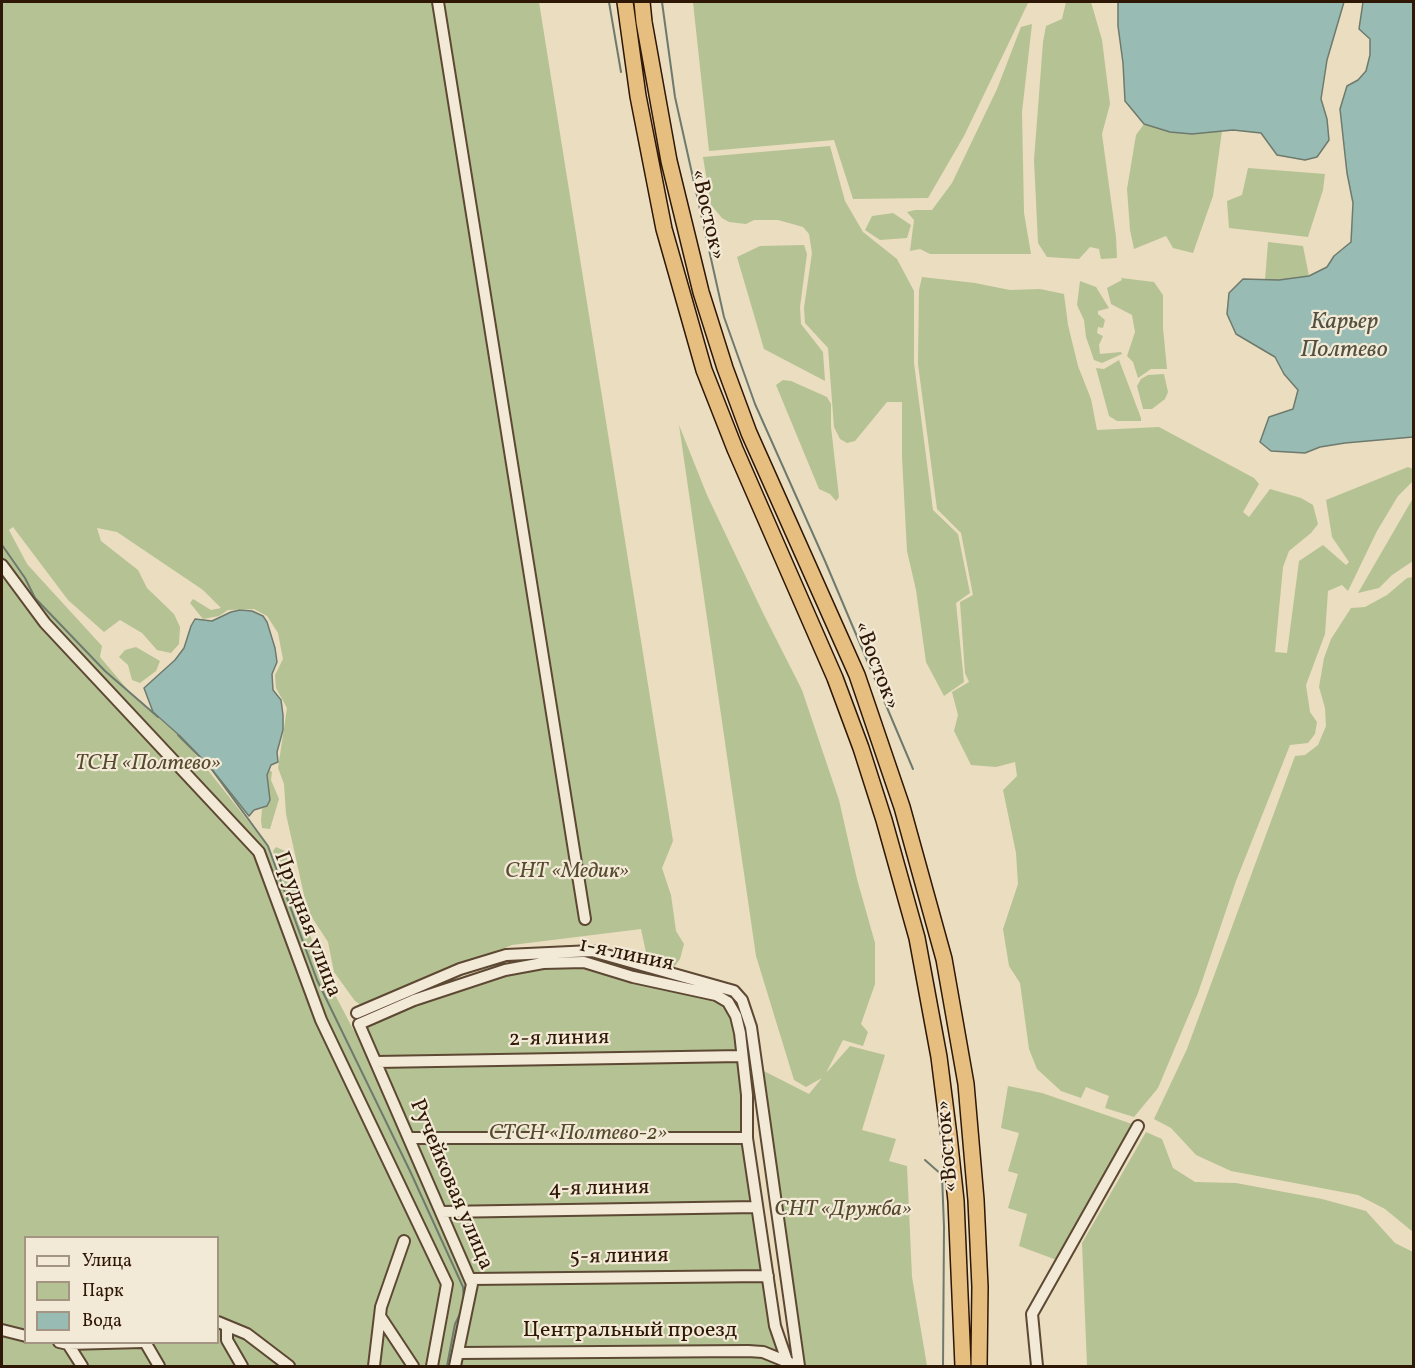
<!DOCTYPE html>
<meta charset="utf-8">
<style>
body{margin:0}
#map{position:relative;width:1415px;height:1368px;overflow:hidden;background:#ebddc0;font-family:Vollkorn,serif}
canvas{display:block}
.frame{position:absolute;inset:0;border:3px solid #2e1704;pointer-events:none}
.legend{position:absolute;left:24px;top:1236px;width:195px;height:108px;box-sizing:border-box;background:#f2e9d6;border:2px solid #a49582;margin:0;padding:8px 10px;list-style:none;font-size:18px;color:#2e1704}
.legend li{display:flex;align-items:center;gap:12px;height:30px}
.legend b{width:30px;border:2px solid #a49582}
</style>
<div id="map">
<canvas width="1415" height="1368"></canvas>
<div class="frame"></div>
<ul class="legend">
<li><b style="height:8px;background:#f2e9d6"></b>Улица</li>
<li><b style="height:16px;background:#b5c294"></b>Парк</li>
<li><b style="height:16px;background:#98bcb3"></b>Вода</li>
</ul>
</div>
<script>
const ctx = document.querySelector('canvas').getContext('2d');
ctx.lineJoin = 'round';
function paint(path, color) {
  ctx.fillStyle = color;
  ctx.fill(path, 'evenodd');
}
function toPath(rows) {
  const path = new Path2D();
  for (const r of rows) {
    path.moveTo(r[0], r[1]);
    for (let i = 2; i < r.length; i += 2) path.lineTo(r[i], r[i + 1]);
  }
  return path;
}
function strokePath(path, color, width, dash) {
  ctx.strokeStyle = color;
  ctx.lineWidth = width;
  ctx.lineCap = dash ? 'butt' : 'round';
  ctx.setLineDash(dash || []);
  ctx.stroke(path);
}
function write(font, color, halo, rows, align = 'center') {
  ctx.font = font + ' Vollkorn,serif';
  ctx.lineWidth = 4.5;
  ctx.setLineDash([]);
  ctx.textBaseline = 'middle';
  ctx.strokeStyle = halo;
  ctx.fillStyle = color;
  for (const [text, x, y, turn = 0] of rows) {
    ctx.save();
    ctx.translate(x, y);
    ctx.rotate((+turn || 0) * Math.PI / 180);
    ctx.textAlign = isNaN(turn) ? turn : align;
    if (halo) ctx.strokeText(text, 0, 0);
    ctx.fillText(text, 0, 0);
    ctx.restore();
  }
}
paint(toPath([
 [2,2,539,2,673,841,662,868,671,895,676,931,684,944,680,959,671,971,650,971,641,929,512,945,364,1007,355,1001,334,972,328,942,311,916,304,895,286,814,284,784,278,768,287,708,276,688,275,675,283,659,278,633,267,616,254,609,228,610,219,616,203,619,190,603,193,599,211,610,221,608,203,590,117,532,97,528,101,541,138,570,147,588,174,614,180,627,179,644,171,653,157,650,142,633,120,620,104,632,68,600,13,527,9,530,27,564,102,646,100,657,133,696,184,740,268,846,289,903,273,851,276,847,285,851,310,935,332,989,354,1031,359,1024,505,970,584,962,716,995,736,1016,747,1138,782,1349,798,1366,2,1366],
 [26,1238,218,1238,218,1342,26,1342],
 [693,2,1027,2,1028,3,964,136,928,198,853,199,834,140,709,151],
 [1066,2,1091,2,1102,40,1110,104,1102,134,1116,237,1117,258,1101,259,1099,249,1090,247,1079,259,1047,257,1038,243,1034,160,1043,42,1046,26,1062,19],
 [1032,24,1022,112,1024,213,1031,254,930,254,920,249,910,251,914,220,907,212,915,210,932,210,952,183,997,89,1021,27],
 [1144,124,1170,132,1192,134,1222,131,1213,196,1193,253,1173,248,1166,236,1134,249,1130,230,1127,189,1136,135],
 [830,146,845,201,863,232,897,259,914,291,914,363,933,510,958,534,970,593,956,603,964,682,944,696,926,662,916,590,907,551,902,457,902,402,887,402,855,441,847,443,840,439,834,427,828,348,805,323,804,308,812,253,809,234,803,227,778,220,754,220,746,224,729,222,722,218,711,205,703,157],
 [1248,168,1325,174,1323,190,1308,237,1229,228,1227,201,1242,195],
 [893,213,911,225,907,238,880,240,865,230,872,216],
 [1268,242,1303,246,1309,276,1279,280,1265,280],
 [804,245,807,254,800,307,801,324,823,352,825,381,764,349,737,257,760,246],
 [922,277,975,283,1010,290,1040,289,1064,294,1068,325,1078,366,1091,399,1097,430,1159,427,1254,478,1259,484,1243,512,1249,517,1270,489,1301,498,1313,505,1318,524,1311,533,1289,551,1283,567,1275,652,1287,653,1299,561,1323,545,1346,565,1349,562,1332,537,1326,500,1408,467,1413,469,1413,481,1398,496,1377,531,1348,591,1342,585,1328,591,1325,634,1306,685,1310,712,1317,722,1315,734,1308,743,1290,745,1236,881,1198,993,1158,1088,1134,1117,1105,1108,1109,1096,1086,1087,1081,1098,1061,1091,1037,1069,1029,1049,1020,983,1009,966,1003,929,1018,884,1016,853,1003,790,1017,776,1015,762,996,767,971,765,954,731,958,715,952,692,969,682,965,673,960,602,973,595,961,533,937,509,918,364,919,290],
 [1121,278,1154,282,1163,295,1163,328,1167,369,1151,369,1138,378,1133,362,1127,356,1135,332,1132,315,1111,304,1107,288,1122,280],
 [1080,281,1096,287,1109,308,1098,311,1098,314,1105,320,1103,328,1098,327,1097,333,1103,336,1099,345,1100,354,1121,352,1122,354,1102,363,1094,360,1086,337,1084,320,1077,305],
 [1119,360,1141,418,1141,421,1117,421,1109,416,1096,368,1104,369],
 [1164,374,1168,392,1165,399,1152,409,1143,409,1137,386,1141,379,1148,375],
 [783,380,791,381,827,397,831,404,831,427,839,497,836,501,830,494,819,489,776,385],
 [679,425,707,495,763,613,802,690,839,800,857,879,875,943,875,984,861,1024,868,1032,863,1046,843,1040,826,1073,850,1046,885,1055,862,1130,896,1139,889,1161,907,1166,912,1277,927,1366,799,1366,756,1067,809,1094,822,1078,806,1087,794,1080,756,956],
 [1413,498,1413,561,1392,575,1379,588,1358,593],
 [1413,577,1414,577,1413,1232,1385,1209,1358,1195,1231,1171,1196,1155,1171,1128,1154,1119,1187,1049,1295,756,1305,755,1318,745,1326,726,1325,708,1319,687,1324,658,1331,639,1351,608,1365,607,1387,595,1407,578],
 [136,647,160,661,156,671,140,683,132,680,128,665,119,657,125,650],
 [269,770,272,772,271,780,279,799,270,829,262,828,261,820,262,809,267,806,270,800,267,775],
 [1008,1086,1042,1093,1138,1126,1062,1262,1019,1246,1027,1214,1008,1208,1018,1174,1008,1171,1019,1133,1001,1128],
 [1146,1132,1162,1139,1173,1168,1195,1182,1236,1183,1322,1199,1366,1211,1395,1243,1413,1252,1413,1366,1087,1366,1082,1243]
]), '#b5c294');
const water = toPath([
 [1118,2,1344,2,1327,60,1321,99,1327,119,1329,140,1317,157,1305,160,1277,155,1261,133,1233,130,1192,134,1170,132,1144,124,1125,101,1123,63,1118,26,1118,2],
 [1363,2,1413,2,1413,437,1345,443,1320,447,1305,453,1271,451,1260,442,1269,417,1293,409,1298,390,1284,374,1275,357,1236,334,1227,314,1229,293,1243,279,1279,280,1309,276,1327,267,1334,256,1351,242,1353,203,1347,173,1340,109,1347,86,1358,80,1366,71,1370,55,1370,39,1359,29,1363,2],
 [240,610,252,611,263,616,267,622,275,648,277,662,272,674,273,690,281,700,283,715,283,730,277,752,278,762,271,765,267,775,270,800,267,806,254,810,249,816,210,767,180,736,153,712,144,688,175,660,184,648,191,626,195,619,212,621,231,612,240,610]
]);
paint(water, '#98bcb3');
strokePath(water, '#6e7a6d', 1.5);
strokePath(toPath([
 [609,2,621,72],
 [662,2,675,97,724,317,755,404,825,561,913,769],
 [2,545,25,578,35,598,105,671,158,717],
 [178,735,210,767,268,846,317,980,410,1171,463,1287,464,1300],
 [925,1160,942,1175,944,1227,943,1366],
 [447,1366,455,1324,461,1312]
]), '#6e7a6d', 2);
const minor = toPath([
 [438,2,585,919],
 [2,565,45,623,259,852,321,1020,447,1284,432,1366],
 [357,1013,460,969,506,955,592,951,734,991,742,1000,751,1027,799,1366],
 [376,1062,742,1056],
 [409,1138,747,1138],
 [441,1212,757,1207],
 [470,1279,768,1276],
 [380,1316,413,1366],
 [218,1322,247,1334,289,1366],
 [227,1326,227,1340,242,1366],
 [2,1330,26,1336],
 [59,1342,68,1344,142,1342],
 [145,1342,159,1366],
 [68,1344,82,1366],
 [458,1353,748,1351,763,1352,790,1363],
 [374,1366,381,1307,404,1241],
 [455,1366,472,1284,359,1024,414,1000,505,970,543,963,584,962,633,977,716,995,728,1002,736,1016,740,1033,747,1095,747,1138,775,1326,787,1361],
 [1037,1366,1032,1314,1138,1126]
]);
const highway = toPath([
 [625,2,638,96,664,229,704,370,735,449,835,678,861,748,884,820,917,938,939,1057,949,1136,956,1201,963,1366],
 [642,2,644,22,669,161,701,292,725,368,749,433,857,675,902,807,944,959,966,1084,976,1200,980,1287,979,1366]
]);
strokePath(minor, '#5d4833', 14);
strokePath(highway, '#2e1704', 18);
strokePath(minor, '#f2e9d6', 10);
strokePath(highway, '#e6be80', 15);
write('22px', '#2e1704', '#f2e9d6', [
 ["«Восток»",706,215,77],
 ["«Восток»",875,666,69],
 ["Прудная улица",306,925,69],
 ["1-я линия",626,956,12],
 ["2-я линия",559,1040,-1],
 ["«Восток»",949,1146,-95],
 ["Ручейковая улица",450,1185,67],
 ["4-я линия",599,1190,-1],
 ["5-я линия",619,1258,-1],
 ["Центральный проезд",630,1332]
]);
write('italic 22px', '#564a2f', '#f2e9d6', [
 ["ТСН «Полтево»",148,765],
 ["СНТ «Медик»",567,873],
 ["СТСН «Полтево-2»",578,1135],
 ["СНТ «Дружба»",843,1211]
]);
write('italic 24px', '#535141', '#f2e9d6', [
 ["Карьер",1344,324],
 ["Полтево",1344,352]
]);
</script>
